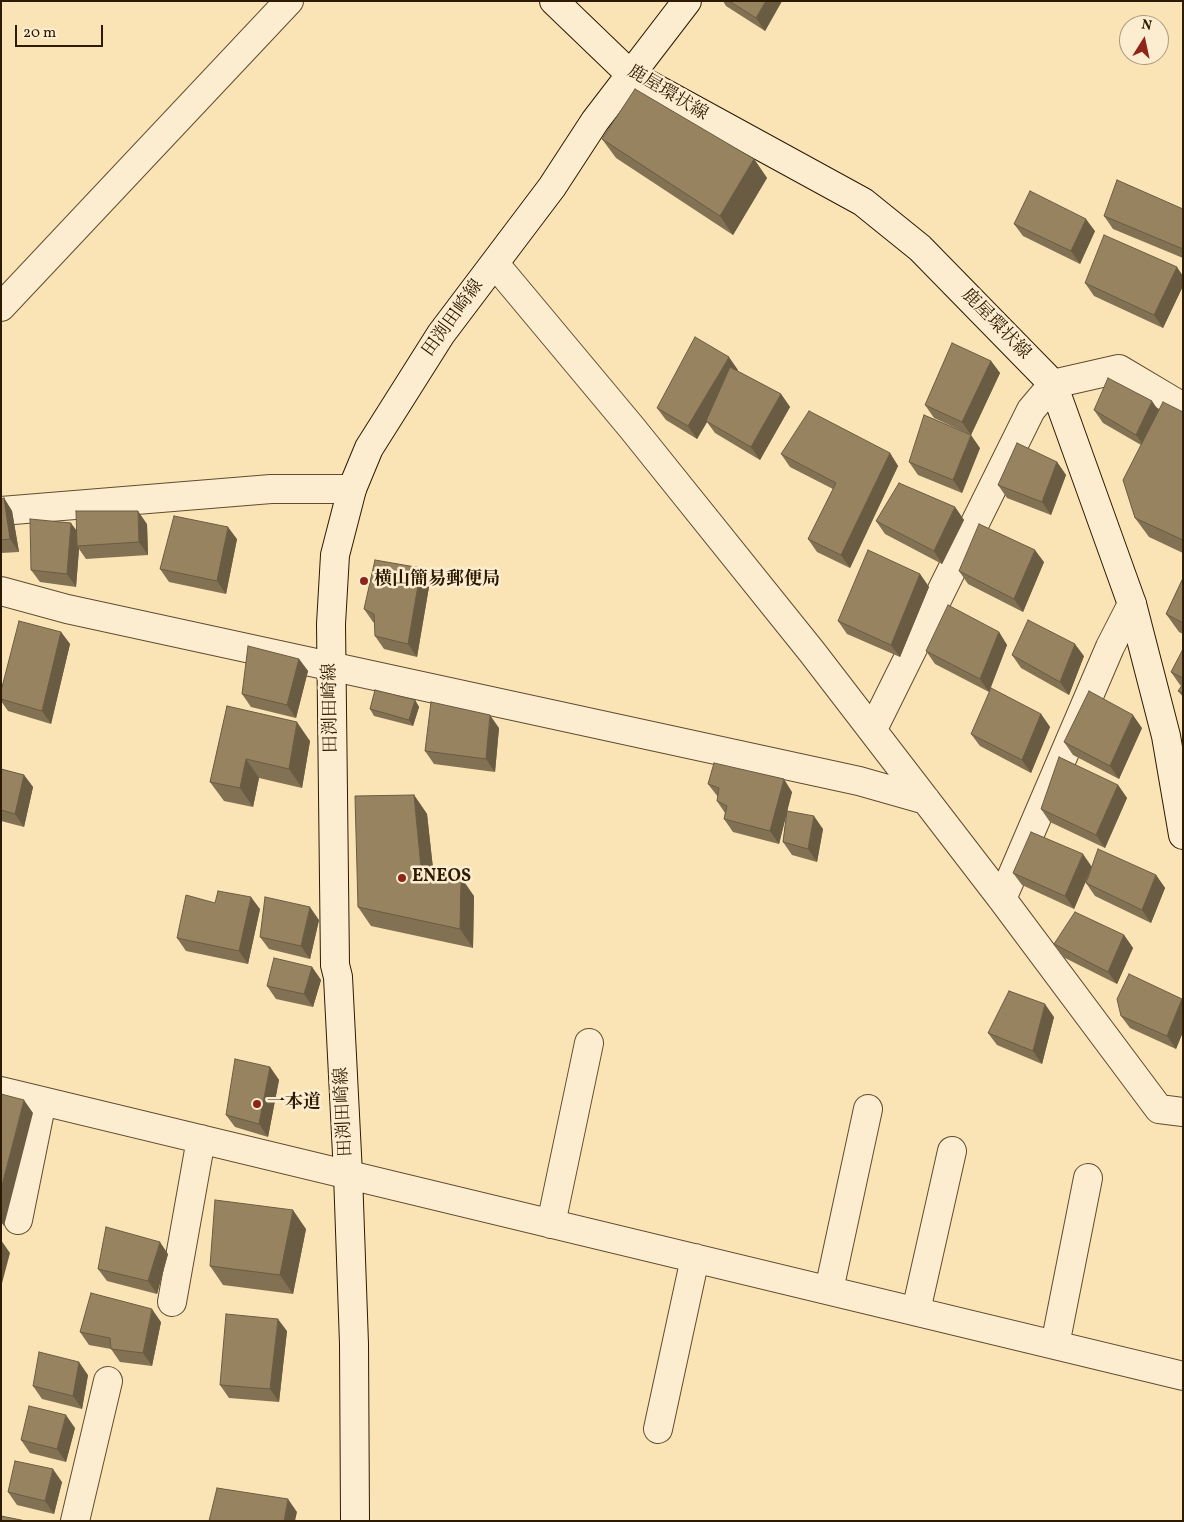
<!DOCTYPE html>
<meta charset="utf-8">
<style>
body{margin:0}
#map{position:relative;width:1184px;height:1522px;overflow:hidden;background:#fae4b6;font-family:Vollkorn,serif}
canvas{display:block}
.frame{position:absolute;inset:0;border:2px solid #2c1a02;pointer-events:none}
.north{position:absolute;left:1119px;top:15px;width:50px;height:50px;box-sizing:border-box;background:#fcedd0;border:1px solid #a9997e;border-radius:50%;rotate:10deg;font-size:14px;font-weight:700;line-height:20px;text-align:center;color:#2c1a02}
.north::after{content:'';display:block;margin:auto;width:18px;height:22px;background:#8f2418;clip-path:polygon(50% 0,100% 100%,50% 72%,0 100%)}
.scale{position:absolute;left:15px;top:25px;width:88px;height:22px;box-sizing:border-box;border:2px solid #2c1a02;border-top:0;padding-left:6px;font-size:15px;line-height:18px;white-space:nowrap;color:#2c1a02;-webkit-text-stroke:4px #fcedd0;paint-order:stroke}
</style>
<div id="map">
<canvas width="1184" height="1522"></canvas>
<div class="frame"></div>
<div class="north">N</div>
<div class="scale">20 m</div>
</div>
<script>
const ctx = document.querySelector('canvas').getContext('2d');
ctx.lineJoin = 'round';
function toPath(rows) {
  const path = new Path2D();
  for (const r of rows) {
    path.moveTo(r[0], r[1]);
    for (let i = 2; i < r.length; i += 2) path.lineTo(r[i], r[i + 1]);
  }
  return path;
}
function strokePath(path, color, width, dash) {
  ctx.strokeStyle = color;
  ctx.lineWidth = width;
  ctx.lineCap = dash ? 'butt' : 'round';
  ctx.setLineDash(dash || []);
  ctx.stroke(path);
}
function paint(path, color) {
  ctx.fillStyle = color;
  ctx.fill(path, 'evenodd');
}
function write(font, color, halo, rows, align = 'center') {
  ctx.font = font + ' Vollkorn,"Noto Serif JP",serif';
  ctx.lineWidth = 5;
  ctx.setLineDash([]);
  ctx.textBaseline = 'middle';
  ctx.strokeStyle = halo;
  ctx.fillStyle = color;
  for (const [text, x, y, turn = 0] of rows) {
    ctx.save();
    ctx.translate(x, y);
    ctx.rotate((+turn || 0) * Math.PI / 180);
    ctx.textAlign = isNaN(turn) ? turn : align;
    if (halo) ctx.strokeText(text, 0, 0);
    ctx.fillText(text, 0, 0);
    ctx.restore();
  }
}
const minor = toPath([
 [495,264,632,428,812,652,1002,899,1159,1109,1183,1112],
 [1,307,289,1],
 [1,511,271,489,352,489],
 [1,591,67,609,859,781,926,800],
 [873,729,1031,410,1053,384,1119,369,1183,407],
 [1002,899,1110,647,1132,604],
 [1,1091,1183,1376],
 [18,1220,42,1101],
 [551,1224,589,1043],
 [829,1290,868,1109],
 [172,1302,201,1139],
 [916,1311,952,1151],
 [1055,1345,1088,1178],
 [658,1429,695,1258],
 [75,1521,108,1381]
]);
const secondary = toPath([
 [554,1,631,75,863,202,920,248,1053,384,1132,604,1166,736,1183,835],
 [355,1521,354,1344,348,1174,338,977,335,965,331,624,335,555,352,489,369,448,441,334,552,187,595,121,687,1]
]);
strokePath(minor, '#604c2f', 30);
strokePath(secondary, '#2c1a02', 30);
strokePath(minor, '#fcedd0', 28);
strokePath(secondary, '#fcedd0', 28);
paint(toPath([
 [723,1,782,1,765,31,726,6],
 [602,139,754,159,767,178,733,235,616,158],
 [1183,209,1183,258,1113,229,1104,216],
 [1014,224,1095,231,1080,264,1023,236],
 [1183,276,1183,286,1163,328,1094,296,1085,283],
 [991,361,1000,373,971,435,934,418,925,405],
 [738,370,737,371,781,394,790,407,760,460,715,433,707,422,697,439,666,420,657,408],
 [1094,410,1159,410,1183,412,1183,553,1149,537,1135,518,1141,445,1103,423],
 [980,448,962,493,918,475,909,462],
 [890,453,898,466,850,568,817,552,808,539,833,489,790,467,781,454],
 [1057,462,1066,475,1051,515,1007,498,998,485],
 [4,498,12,511,19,552,1,553,1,499],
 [955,507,964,520,942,564,885,534,876,521],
 [147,524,148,555,86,559,79,549,76,587,40,582,31,570,76,530],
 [237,539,226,594,169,582,160,569],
 [1044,562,1023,612,968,584,959,571],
 [421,568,430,581,417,657,384,649,375,636,375,623,373,622,364,609],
 [920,574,929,587,900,657,847,634,838,621],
 [1183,578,1183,634,1179,632,1166,614],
 [61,632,70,644,51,724,8,711,1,701,1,691],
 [999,632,1007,645,989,692,935,664,926,651],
 [1183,652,1183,697,1178,691,1182,686,1180,685,1171,672],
 [1012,655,1084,656,1069,695,1021,668],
 [299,659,308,671,296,718,251,707,242,694],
 [415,700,419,707,413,726,374,716,370,709],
 [227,706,310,741,302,788,259,778,253,807,224,801,210,782],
 [1041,714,1050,727,1031,773,980,746,971,734],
 [499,728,495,772,434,764,425,751],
 [1142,728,1119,779,1073,755,1064,742],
 [1,769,24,775,33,787,24,827,1,821],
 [708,784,792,792,787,811,823,829,817,862,792,855,783,842,786,816,779,844,733,832,724,819,725,813,717,801,718,797],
 [1118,785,1127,798,1105,848,1050,822,1041,809],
 [414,795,427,814,434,877,474,896,473,948,371,926,358,907],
 [1092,867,1156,875,1165,888,1151,923,1095,896,1086,883,1091,869,1074,909,1022,885,1013,873],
 [215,903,260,909,248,964,186,951,177,938],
 [319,920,310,959,269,949,260,937],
 [1124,935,1133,948,1117,984,1063,957,1054,944],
 [312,967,321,980,313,1007,276,999,267,986],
 [1182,999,1183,1001,1183,1032,1176,1049,1130,1028,1121,1016],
 [1054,1017,1042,1064,997,1045,988,1033],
 [270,1067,279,1080,268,1137,235,1127,226,1115],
 [306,1229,293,1294,223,1285,210,1266],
 [168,1254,157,1294,107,1281,98,1269],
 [161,1322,152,1366,120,1362,111,1349,89,1345,80,1332],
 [287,1331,279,1402,229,1398,220,1385],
 [88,1375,82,1409,42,1399,33,1386],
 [75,1428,66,1462,30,1453,21,1440],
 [62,1482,54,1514,17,1505,8,1492]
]), '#827153');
paint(toPath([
 [766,1,782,1,765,31,756,18],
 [754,159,767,178,733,235,720,216],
 [1086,219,1095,231,1080,264,1071,251],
 [1177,267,1183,276,1183,286,1163,328,1154,315],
 [729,357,738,370,708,421,706,421,707,422,697,439,688,426],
 [991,361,1000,373,971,435,962,422],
 [781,394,790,407,760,460,751,447],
 [1152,401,1161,414,1145,447,1136,435],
 [971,435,980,448,962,493,953,480],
 [890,453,898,466,850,568,841,555],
 [1057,462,1066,475,1051,515,1042,502],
 [4,498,12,511,19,552,10,539],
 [955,507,964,520,942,564,934,551],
 [138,511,147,524,148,555,139,542],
 [71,523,80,535,77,546,79,549,76,587,67,574],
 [228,527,237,539,226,594,217,581],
 [1035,550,1044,562,1023,612,1014,599],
 [421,568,430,581,417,657,408,644],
 [920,574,929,587,900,657,891,645],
 [61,632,70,644,51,724,42,711],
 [999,632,1007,645,989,692,980,679],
 [1075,644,1084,656,1069,695,1060,682],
 [299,659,308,671,296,718,287,705],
 [415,700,419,707,413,726,409,720],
 [1041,714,1050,727,1031,773,1022,760],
 [490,715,499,728,495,772,486,759],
 [1133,715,1142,728,1119,779,1110,766],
 [297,722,310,741,302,788,289,769],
 [246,759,259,778,253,807,240,788],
 [24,775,33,787,24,827,15,814],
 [784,779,792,792,779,844,770,831],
 [1118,785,1127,798,1105,848,1096,835],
 [414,795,427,814,436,896,422,877],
 [814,816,823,829,817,862,808,849],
 [1083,854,1092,867,1074,909,1065,896],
 [1156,875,1165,888,1151,923,1142,910],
 [461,877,474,896,473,948,460,929],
 [251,897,260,909,248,964,239,951],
 [310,907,319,920,310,959,301,946],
 [1124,935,1133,948,1117,984,1108,972],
 [312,967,321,980,313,1007,304,994],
 [1182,999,1183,1001,1183,1032,1176,1049,1167,1036],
 [1045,1004,1054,1017,1042,1064,1033,1051],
 [270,1067,279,1080,268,1137,259,1124],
 [24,1100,33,1113,4,1226,1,1222,1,1189],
 [293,1210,306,1229,293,1294,280,1275],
 [1,1240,10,1253,1,1287],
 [160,1242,168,1254,157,1294,148,1281],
 [152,1309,161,1322,152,1366,143,1353],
 [278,1319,287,1331,279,1402,270,1389],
 [79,1362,88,1375,82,1409,73,1396],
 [66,1415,75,1428,66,1462,57,1449],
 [53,1469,62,1482,54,1514,45,1501],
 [288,1499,297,1512,295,1521,284,1521]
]), '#6a5c43');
const building = toPath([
 [729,1,766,1,756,18,729,1],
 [635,89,754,159,720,216,602,139,635,89],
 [1117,180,1183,209,1183,249,1104,216,1117,180],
 [1030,191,1086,219,1071,251,1014,224,1030,191],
 [1104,235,1177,267,1154,315,1085,283,1104,235],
 [695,337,729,357,688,426,657,408,695,337],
 [952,343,991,361,962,422,925,405,952,343],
 [730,367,781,394,751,447,706,421,730,367],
 [1108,378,1152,401,1136,435,1094,410,1108,378],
 [1163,402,1183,412,1183,540,1135,518,1123,480,1163,402],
 [809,411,890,453,841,555,808,539,836,483,781,454,809,411],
 [924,415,971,435,953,480,909,462,924,415],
 [1017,443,1057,462,1042,502,998,485,1017,443],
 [899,483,955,507,934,551,876,521,899,483],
 [4,498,10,539,1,540,1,499,4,498],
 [76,511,138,511,139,542,77,546,76,511],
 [174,516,228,527,217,581,160,569,174,516],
 [30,519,71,523,67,574,31,570,30,519],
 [979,524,1035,550,1014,599,959,571,979,524],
 [868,550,920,574,891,645,838,621,868,550],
 [375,560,421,568,408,644,375,636,374,614,364,609,375,560],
 [1183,578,1183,623,1166,614,1183,578],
 [948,605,999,632,980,679,926,651,948,605],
 [1028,620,1075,644,1060,682,1012,655,1028,620],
 [19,621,61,632,42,711,1,699,1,691,19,621],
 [248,646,299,659,287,705,242,694,248,646],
 [1182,651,1183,652,1183,678,1171,672,1182,651],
 [1183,684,1183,693,1178,691,1183,684],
 [991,688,1041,714,1022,760,971,734,991,688],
 [375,690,415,700,409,720,370,709,375,690],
 [1089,691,1133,715,1110,766,1064,742,1089,691],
 [431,702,490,715,486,759,425,751,431,702],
 [227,706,297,722,289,769,246,759,240,788,210,782,227,706],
 [1059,757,1118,785,1096,835,1041,809,1059,757],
 [714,763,784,779,770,831,724,819,727,806,717,801,719,788,708,784,714,763],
 [1,769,24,775,15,814,1,810,1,769],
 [414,795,422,877,461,877,460,929,358,907,355,796,414,795],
 [787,811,814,816,808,849,783,842,787,811],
 [1031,832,1083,854,1065,896,1013,873,1031,832],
 [1098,849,1156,875,1142,910,1086,883,1098,849],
 [218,891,251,897,239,951,177,938,186,895,215,903,218,891],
 [265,897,310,907,301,946,260,937,265,897],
 [1075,912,1124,935,1108,972,1054,944,1075,912],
 [274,958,312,967,304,994,267,986,274,958],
 [1129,974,1182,999,1167,1036,1121,1016,1117,999,1129,974],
 [1009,991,1045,1004,1033,1051,988,1033,1009,991],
 [235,1059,270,1067,259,1124,226,1115,235,1059],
 [1,1094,24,1100,1,1189,1,1094],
 [215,1200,293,1210,280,1275,210,1266,215,1200],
 [106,1227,160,1242,148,1281,98,1269,106,1227],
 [91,1293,152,1309,143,1353,111,1349,110,1338,80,1332,91,1293],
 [226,1314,278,1319,270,1389,220,1385,226,1314],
 [39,1352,79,1362,73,1396,33,1386,39,1352],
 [29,1406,66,1415,57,1449,21,1440,29,1406],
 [15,1461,53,1469,45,1501,8,1492,15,1461],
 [217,1488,288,1499,284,1521,209,1521,217,1488],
 [1,1516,26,1521,1,1521,1,1516]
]);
paint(building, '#978360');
strokePath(building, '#6a5c43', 1);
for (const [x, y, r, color] of [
 [364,581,5,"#8f2418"],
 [402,878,5,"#8f2418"],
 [257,1104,5,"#8f2418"]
]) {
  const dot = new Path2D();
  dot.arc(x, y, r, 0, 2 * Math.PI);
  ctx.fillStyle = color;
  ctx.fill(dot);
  strokePath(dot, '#fcedd0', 2);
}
write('18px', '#2c1a02', '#fcedd0', [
 ["鹿屋環状線",667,94,31],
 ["田渕田崎線",454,319,-54],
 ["鹿屋環状線",995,325,46],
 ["田渕田崎線",332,708,-91],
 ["田渕田崎線",345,1112,-93]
]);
write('bold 18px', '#2c1a02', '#fcedd0', [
 ["横山簡易郵便局",374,581],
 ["ENEOS",412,878],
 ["一本道",267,1104]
], 'left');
</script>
